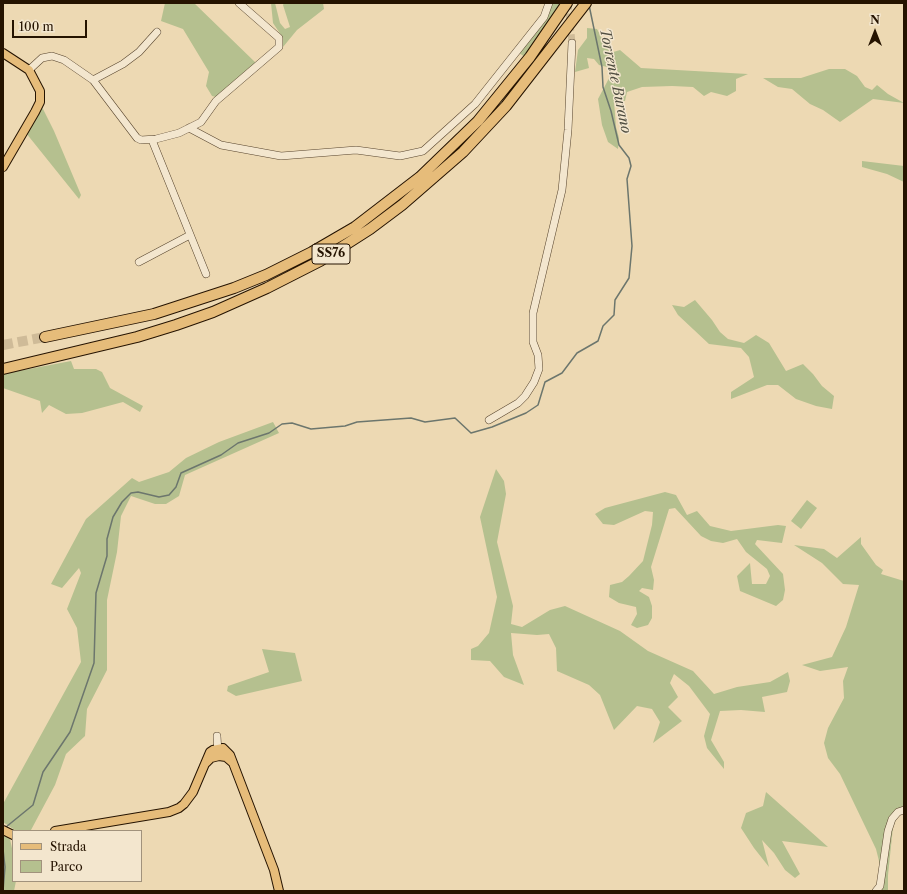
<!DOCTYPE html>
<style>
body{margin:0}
#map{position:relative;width:907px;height:894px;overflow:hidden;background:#edd9b3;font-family:"Libre Caslon Text",serif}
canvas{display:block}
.frame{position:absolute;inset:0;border:4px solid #251300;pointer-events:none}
.legend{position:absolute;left:12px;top:830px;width:130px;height:52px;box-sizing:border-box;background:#f3e6ce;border:1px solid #a1927c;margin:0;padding:5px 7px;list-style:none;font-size:12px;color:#251300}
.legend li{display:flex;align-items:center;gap:8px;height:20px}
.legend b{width:20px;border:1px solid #a1927c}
.north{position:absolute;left:855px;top:12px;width:40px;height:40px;-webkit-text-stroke:3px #f3e6ce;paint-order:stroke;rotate:0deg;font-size:11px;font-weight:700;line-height:16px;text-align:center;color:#251300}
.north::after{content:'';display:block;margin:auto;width:14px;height:18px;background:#251300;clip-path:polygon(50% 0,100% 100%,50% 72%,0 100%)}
.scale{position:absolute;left:12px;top:20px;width:75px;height:18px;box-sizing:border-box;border:2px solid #251300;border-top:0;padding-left:5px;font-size:12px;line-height:14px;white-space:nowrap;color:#251300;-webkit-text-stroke:3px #f3e6ce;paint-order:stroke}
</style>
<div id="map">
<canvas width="907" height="894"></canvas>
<div class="frame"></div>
<ul class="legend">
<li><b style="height:5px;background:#e6bc7a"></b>Strada</li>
<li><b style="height:11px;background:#b5c08f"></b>Parco</li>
</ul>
<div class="north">N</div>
<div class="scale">100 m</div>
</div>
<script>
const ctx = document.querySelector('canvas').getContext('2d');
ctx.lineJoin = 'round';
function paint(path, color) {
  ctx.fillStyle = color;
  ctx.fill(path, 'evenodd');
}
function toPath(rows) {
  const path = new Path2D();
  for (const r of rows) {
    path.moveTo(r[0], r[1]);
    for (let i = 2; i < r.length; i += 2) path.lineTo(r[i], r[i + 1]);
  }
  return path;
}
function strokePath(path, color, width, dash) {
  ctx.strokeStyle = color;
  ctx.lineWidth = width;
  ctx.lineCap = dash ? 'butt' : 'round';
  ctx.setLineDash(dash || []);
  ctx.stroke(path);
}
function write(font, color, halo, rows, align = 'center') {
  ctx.font = font + ' "Libre Caslon Text",serif';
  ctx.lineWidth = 3;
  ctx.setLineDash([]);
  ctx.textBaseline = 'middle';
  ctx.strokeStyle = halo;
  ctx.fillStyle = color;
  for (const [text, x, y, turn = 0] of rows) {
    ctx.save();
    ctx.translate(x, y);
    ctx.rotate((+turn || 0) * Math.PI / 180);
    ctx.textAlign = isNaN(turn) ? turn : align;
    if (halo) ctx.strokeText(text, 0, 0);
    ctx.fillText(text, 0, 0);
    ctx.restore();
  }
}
paint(toPath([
 [165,3,194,3,256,63,216,97,212,96,206,86,209,72,183,29,161,21],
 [271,3,275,3,280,23,285,29,290,27,283,5,284,3,323,3,324,9,297,30,283,47,281,35,273,23],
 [551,3,563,3,525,57,519,53,548,15],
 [587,28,597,29,610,53,620,50,641,68,748,74,736,79,736,91,727,96,711,92,704,96,693,87,672,86,642,87,627,92,625,101,614,101,616,127,619,138,618,149,608,142,602,125,598,99,616,65,607,67,599,65,594,59,587,58,589,68,575,72,578,50,587,38],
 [829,69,845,69,857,76,865,87,872,90,877,85,888,94,904,103,873,99,840,122,823,110,810,104,792,89,778,87,763,78,801,78],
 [40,106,43,109,54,131,81,195,79,199,26,133],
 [862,161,904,166,904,182,887,174,862,167],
 [695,300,712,320,720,332,728,339,744,343,756,335,769,343,786,371,803,364,813,374,822,386,834,396,832,409,816,406,796,399,778,385,767,385,731,399,731,392,754,377,749,357,741,348,709,344,678,315,672,305,684,307],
 [71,361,74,369,96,369,102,372,110,388,143,406,140,412,123,402,82,413,66,414,49,405,42,413,40,401,3,388,3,374],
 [273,422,279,433,185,475,179,496,166,504,155,504,131,496,121,516,117,552,107,600,107,670,87,709,85,736,66,754,55,785,31,830,16,831,3,822,3,804,81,662,77,628,67,609,81,573,79,568,62,588,51,584,86,519,132,478,139,482,169,472,186,458,219,442],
 [496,469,504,481,506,494,497,542,513,606,511,624,522,627,550,610,565,606,620,631,648,651,693,671,714,694,737,687,770,682,788,672,790,681,787,692,762,697,765,712,741,710,720,711,711,740,724,762,724,769,707,748,704,736,710,714,689,686,674,674,670,683,678,697,668,707,682,721,653,743,660,722,652,709,637,706,614,730,600,695,589,685,557,671,556,648,549,634,537,635,511,633,513,655,524,685,504,677,490,661,471,660,471,649,478,646,489,633,497,597,480,517],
 [665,492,676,495,687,515,697,511,710,526,731,531,778,525,786,526,782,543,757,540,755,544,783,574,785,590,783,600,776,606,740,591,737,576,750,563,752,584,766,584,770,576,767,569,746,552,737,539,723,543,711,541,701,536,675,508,669,509,651,567,654,580,653,590,642,588,639,591,649,597,652,606,652,618,648,625,637,628,631,625,637,614,636,607,619,603,609,597,610,585,622,582,629,576,643,561,652,525,653,512,645,511,614,525,603,524,595,514,605,508],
 [807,500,817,508,801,529,791,521],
 [861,537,861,544,876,565,883,570,881,574,904,581,904,808,900,809,893,827,888,875,888,891,881,891,881,869,876,849,840,774,828,758,824,743,828,728,844,698,843,681,848,667,820,671,802,665,832,657,846,627,859,585,843,584,822,563,794,545,824,549,837,558],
 [262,649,295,653,302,681,236,696,227,691,228,686,269,672],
 [766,792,828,847,782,841,800,874,795,878,785,870,774,853,762,840,769,867,754,848,741,828,746,813,763,806],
 [3,834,10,839,13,853,13,881,16,881,14,891,3,891]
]), '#b5c08f');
strokePath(toPath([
 [6,827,33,805,43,772,70,732,94,663,96,593,107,556,107,539,113,517,122,502,131,493,138,492,159,497,169,495,176,487,181,473,221,455,238,443,269,433,282,424,292,423,311,429,345,426,357,422,411,418,425,422,455,418,471,433,492,427,526,413,538,405,545,382,562,373,577,353,598,341,603,326,614,315,615,300,629,278,632,246,627,179,631,166,629,158,619,145,611,111,603,87,602,67,589,5],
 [3,849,5,867,3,891]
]), '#6c766d', 1.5);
strokePath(toPath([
 [568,3,572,43]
]), '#cfbb98', 7, [7, 3.5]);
strokePath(toPath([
 [3,345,45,337]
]), '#cfbb98', 10, [10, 5]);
const minor = toPath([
 [29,70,42,58,52,56,64,60,93,80,137,138,141,140,156,139,179,133,201,122,216,101,279,47,279,38,239,3],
 [93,80,123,64,139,52,157,32],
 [189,128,221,145,281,156,356,150,400,156,423,151,475,104,544,17,549,3],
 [152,140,206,274],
 [139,262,190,235],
 [489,420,518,403,525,396,534,382,539,369,538,355,533,342,533,313,562,190,568,130,572,43],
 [217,736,218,753],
 [876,891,880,886,888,831,892,819,898,812,904,810]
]);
const major = toPath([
 [3,53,29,70,40,91,40,102,35,112,3,167],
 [206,763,211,758,219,756,226,757,233,763],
 [3,830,13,835],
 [55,831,169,812,179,808,184,804,193,792,210,752,213,750,223,748,230,755,274,870,279,891]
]);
const highway = toPath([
 [45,337,154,314,234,288,266,275,312,252,355,227,420,177,478,121,530,57,567,3],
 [3,369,137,337,176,325,213,312,267,288,320,261,370,229,402,205,463,152,506,106,586,3]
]);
strokePath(minor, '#57442d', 8);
strokePath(major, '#251300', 10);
strokePath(highway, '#251300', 12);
strokePath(minor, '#f3e6ce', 7);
strokePath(major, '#e6bc7a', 8);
strokePath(highway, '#e6bc7a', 10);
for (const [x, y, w] of [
 [331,254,38]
]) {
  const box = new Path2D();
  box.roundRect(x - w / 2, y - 10, w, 20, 3);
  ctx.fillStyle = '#f3e6ce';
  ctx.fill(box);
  strokePath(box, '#251300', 1);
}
write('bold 12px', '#251300', null, [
 ["SS76",331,254]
]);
write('italic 14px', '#4f4d40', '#f3e6ce', [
 ["Torrente Burano",615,81,78]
]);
</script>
